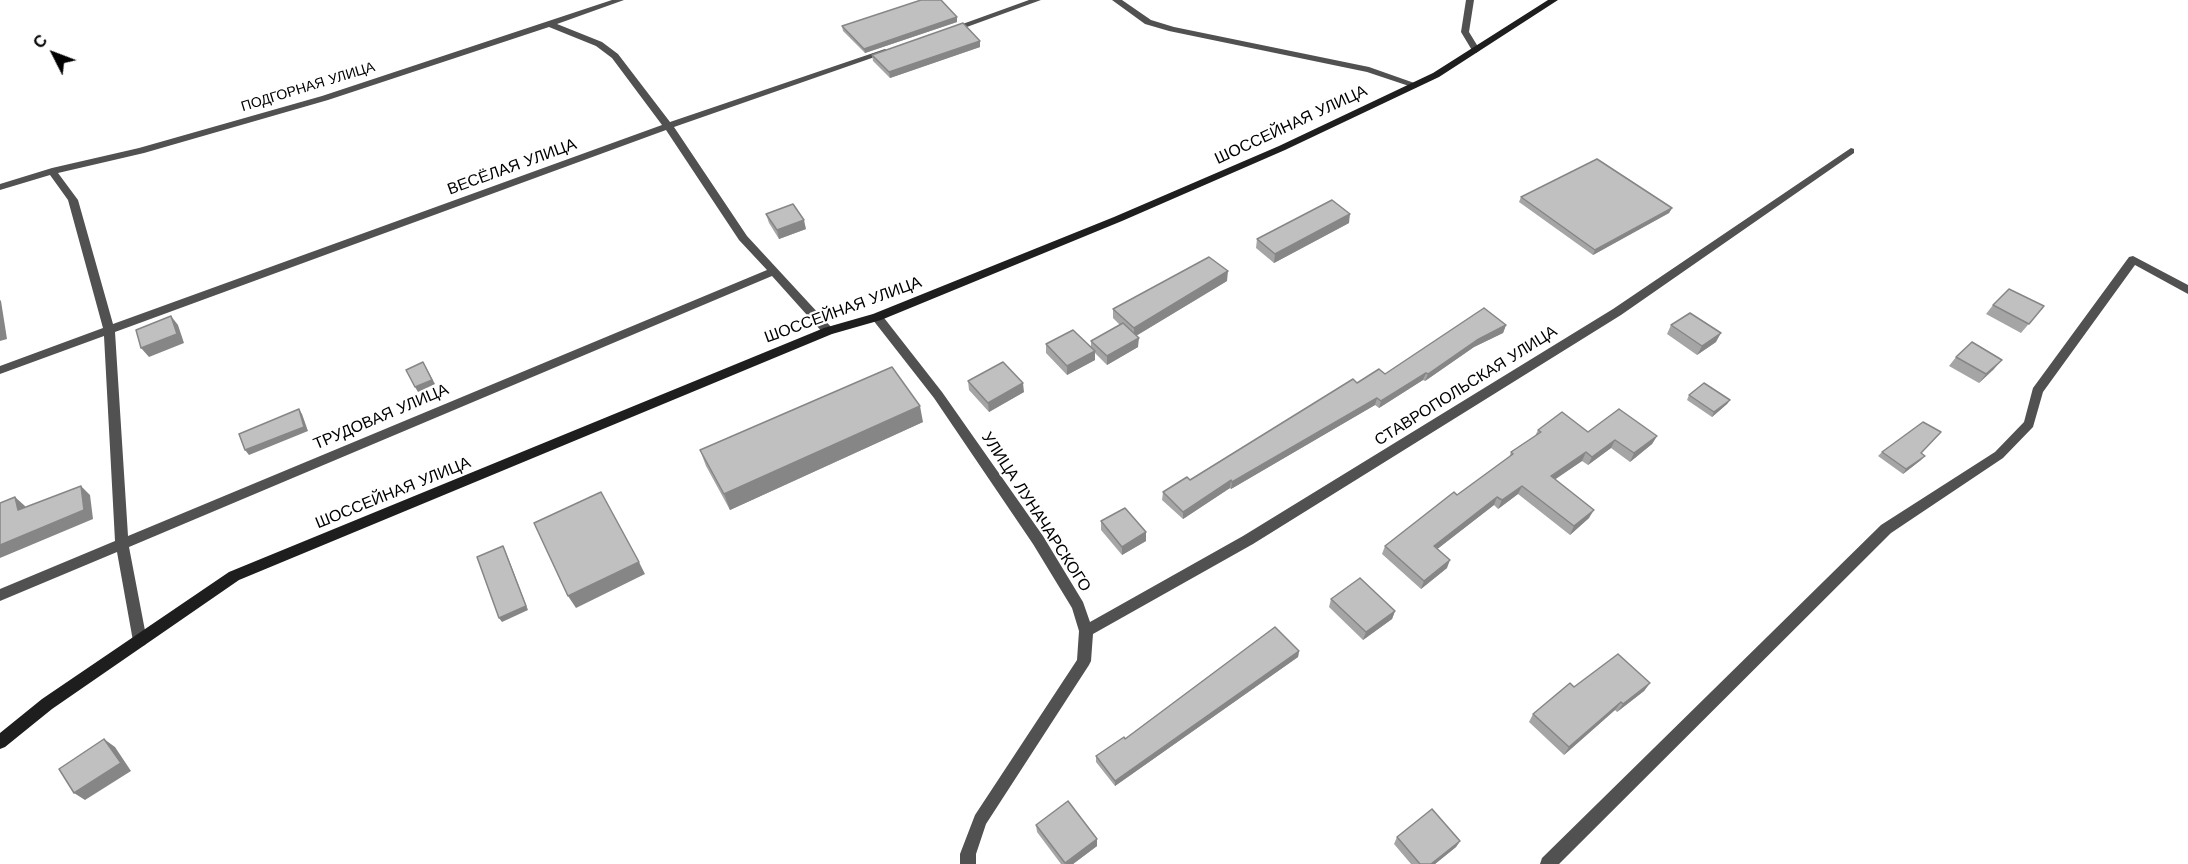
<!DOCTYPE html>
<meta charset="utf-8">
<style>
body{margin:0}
#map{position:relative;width:2188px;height:864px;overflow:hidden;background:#fff;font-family:"Work Sans",sans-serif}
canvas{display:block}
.north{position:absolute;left:24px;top:24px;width:60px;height:60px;-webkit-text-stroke:4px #fff;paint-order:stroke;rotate:312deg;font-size:16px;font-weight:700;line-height:24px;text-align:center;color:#000}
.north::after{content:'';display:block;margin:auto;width:21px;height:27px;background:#000;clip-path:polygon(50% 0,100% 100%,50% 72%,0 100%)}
</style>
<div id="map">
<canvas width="2188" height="864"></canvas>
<div class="north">С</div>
</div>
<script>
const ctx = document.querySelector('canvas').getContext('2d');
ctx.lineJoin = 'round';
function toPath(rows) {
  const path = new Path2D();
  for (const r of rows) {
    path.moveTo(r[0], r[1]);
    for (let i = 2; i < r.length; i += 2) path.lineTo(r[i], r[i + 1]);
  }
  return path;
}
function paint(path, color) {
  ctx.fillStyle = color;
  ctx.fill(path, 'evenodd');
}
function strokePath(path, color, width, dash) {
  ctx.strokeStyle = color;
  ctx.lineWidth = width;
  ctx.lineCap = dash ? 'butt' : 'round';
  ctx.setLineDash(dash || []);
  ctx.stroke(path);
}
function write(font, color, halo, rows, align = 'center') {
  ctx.font = font + ' "Work Sans",sans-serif';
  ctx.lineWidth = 4.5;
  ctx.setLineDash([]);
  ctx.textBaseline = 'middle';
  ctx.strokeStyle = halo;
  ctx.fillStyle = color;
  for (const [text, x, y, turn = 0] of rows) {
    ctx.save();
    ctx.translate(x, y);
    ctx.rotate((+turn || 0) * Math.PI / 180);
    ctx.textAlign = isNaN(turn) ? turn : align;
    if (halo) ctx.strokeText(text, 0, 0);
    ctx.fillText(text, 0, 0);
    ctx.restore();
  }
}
paint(toPath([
 [612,0,624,0,557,24,602,42,618,54,670,122,882,50,885,49,889,52,674,127,747,236,832,328,834,331,832,334,824,334,772,276,129,547,147,641,145,645,140,647,135,645,133,641,117,552,0,601,0,589,115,541,104,336,0,374,0,366,103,328,68,200,50,175,0,190,0,184,52,168,139,148,322,96,612,0],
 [549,27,596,46,612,58,662,125,113,324,78,200,58,173,144,153,328,100,549,27],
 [666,130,739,240,767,270,128,536,115,332,666,130],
 [1029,0,1041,0,953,32,946,30,1029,0],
 [1112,0,1122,0,1151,20,1174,27,1369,67,1420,85,1415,88,1367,72,1169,31,1145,24,1112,0],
 [1466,0,1474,0,1469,32,1480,50,1476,53,1473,52,1461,32,1466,0],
 [1851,148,1854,149,1854,153,1621,315,1253,544,1093,634,1091,661,1089,665,986,824,976,854,976,864,960,864,960,854,975,815,1077,660,1079,631,1072,608,1033,544,934,398,873,320,871,317,873,314,881,314,942,392,1043,536,1083,602,1090,622,1243,536,1613,309,1851,148],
 [2133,256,2188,285,2188,294,2135,265,2043,392,2033,427,2003,458,1891,533,1559,864,1540,864,1542,858,1881,525,1995,452,2024,422,2033,388,2129,257,2133,256]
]), '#515151');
paint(toPath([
 [1548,0,1558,0,1439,77,1285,150,1122,221,881,320,832,334,239,580,52,709,5,747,0,749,0,733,42,699,229,572,824,328,873,314,1114,217,1279,146,1433,73,1548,0]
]), '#1e1e1e');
paint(toPath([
 [957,17,957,22,865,53,843,31,842,26],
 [980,41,980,47,890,78,873,61,872,55],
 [1521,197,1672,208,1669,213,1593,255,1519,202],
 [766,214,806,229,779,239,769,223],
 [1349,223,1274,263,1256,248,1257,239],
 [1227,281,1136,336,1138,347,1107,365,1095,353,1095,360,1067,375,1046,353,1046,344,1091,348,1091,341,1120,325,1113,318,1113,309],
 [1993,305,2044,306,2021,333,1986,314],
 [1506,325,1503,333,1474,347,1425,381,1423,380,1379,408,1375,405,1231,489,1230,488,1183,519,1162,500,1163,492,1190,480,1357,383,1385,374],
 [1671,325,1716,342,1697,355,1667,334],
 [1956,357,1994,369,1979,383,1949,366],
 [968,381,1024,392,989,412,969,390],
 [1689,395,1730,400,1727,404,1712,417,1687,400],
 [923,422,730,510,706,466,700,450],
 [1538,430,1657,436,1652,444,1630,462,1611,448,1588,465,1582,461,1555,479,1589,518,1570,535,1518,494,1498,509,1494,505,1437,549,1447,568,1421,589,1382,554,1385,546,1509,458,1511,452,1535,436],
 [1882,452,1921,453,1921,460,1903,474,1878,456],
 [1101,521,1146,541,1122,555,1101,530],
 [1331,599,1395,611,1392,619,1363,640,1329,607],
 [1299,651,1298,657,1115,786,1096,762,1096,756,1125,739],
 [1650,683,1644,691,1617,712,1615,710,1564,755,1529,722,1533,714,1574,687],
 [1036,825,1097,839,1097,846,1073,864,1061,864,1037,832],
 [1397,837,1460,841,1456,847,1435,864,1411,864,1394,844]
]), '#a5a5a5');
paint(toPath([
 [957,17,957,22,865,53,864,49],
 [980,41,980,47,890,78,889,72],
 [1672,208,1669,213,1593,255,1595,250],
 [1350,214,1349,223,1274,263,1275,254],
 [804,220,806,229,779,239,777,230],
 [1228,271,1227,281,1134,337,1134,328],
 [0,300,1,301,7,339,0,341],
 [171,316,178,325,184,343,149,357,141,348],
 [1506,325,1503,333,1474,347,1425,381,1428,374,1477,340],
 [1721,333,1716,342,1697,355,1702,346],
 [1139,338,1138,347,1107,365,1107,356],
 [1095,351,1095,360,1067,375,1067,366],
 [2002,360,1994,369,1979,383,1986,374],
 [426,367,435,384,418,392,415,387],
 [1426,373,1423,380,1379,408,1381,401],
 [1023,383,1024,392,989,412,988,403],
 [1377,398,1375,405,1231,489,1232,482],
 [1730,400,1727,404,1712,417,1714,412],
 [920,406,923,422,730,510,724,494],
 [299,409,302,414,308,431,249,455,245,450],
 [1657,436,1652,444,1630,462,1634,453],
 [1615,440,1611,448,1588,465,1592,457],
 [1586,452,1582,461,1547,485,1551,476],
 [1925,456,1921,460,1903,474,1906,469],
 [1231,480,1230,488,1183,519,1183,512],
 [81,486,90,495,93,519,0,558,0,545],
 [1522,486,1518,494,1498,509,1502,500],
 [15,497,25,506,28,519,18,510],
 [1497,497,1494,505,1431,554,1434,546],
 [1594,510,1589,518,1570,535,1574,526],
 [1146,532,1146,541,1122,555,1122,547],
 [503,546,505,550,528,610,502,622,499,618],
 [1450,560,1447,568,1421,589,1424,581],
 [639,562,645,574,576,608,568,596],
 [1395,611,1392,619,1363,640,1366,632],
 [1299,651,1298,657,1115,786,1115,781],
 [1650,683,1644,691,1617,712,1623,704],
 [1621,702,1615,710,1564,755,1569,747],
 [104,739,115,747,131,771,85,800,74,793],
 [1097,839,1097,846,1073,864,1065,864],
 [1460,841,1456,847,1435,864,1431,864]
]), '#868686');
const building = toPath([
 [921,0,941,0,957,17,864,49,842,26,921,0],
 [963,23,980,41,889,72,872,55,963,23],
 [1597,159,1672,208,1595,250,1521,197,1597,159],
 [1332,200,1350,214,1275,254,1257,239,1332,200],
 [793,204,804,220,777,230,766,214,793,204],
 [1209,257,1228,271,1134,328,1113,309,1209,257],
 [2009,289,2044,306,2029,324,1993,305,2009,289],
 [1484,308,1506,325,1477,340,1428,374,1426,373,1381,401,1377,398,1232,482,1231,480,1183,512,1163,492,1187,477,1190,480,1353,379,1357,383,1379,369,1385,374,1484,308],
 [1690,313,1721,333,1702,346,1671,325,1690,313],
 [171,316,177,334,141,348,136,330,171,316],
 [1123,323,1139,338,1107,356,1091,341,1123,323],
 [1073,330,1095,351,1067,366,1046,344,1073,330],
 [1972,342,2002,360,1986,374,1956,357,1972,342],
 [423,362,432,380,415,387,406,370,423,362],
 [1003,362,1023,383,988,403,968,381,1003,362],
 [892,367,920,406,724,494,700,450,892,367],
 [1704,383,1730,400,1714,412,1689,395,1704,383],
 [299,409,304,427,245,450,239,434,299,409],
 [1619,409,1657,436,1634,453,1615,440,1592,457,1586,452,1551,476,1594,510,1574,526,1522,486,1502,500,1497,497,1434,546,1450,560,1424,581,1385,546,1454,492,1457,495,1513,454,1511,452,1541,432,1538,430,1562,412,1588,432,1619,409],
 [1923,422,1941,432,1921,453,1925,456,1906,469,1882,452,1923,422],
 [81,486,84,510,0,545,0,503,15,497,18,510,81,486],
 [601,492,639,562,568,596,534,523,601,492],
 [1125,508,1146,532,1122,547,1101,521,1125,508],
 [503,546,526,606,499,618,477,557,503,546],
 [1360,578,1395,611,1366,632,1331,599,1360,578],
 [1275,627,1299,651,1115,781,1096,756,1124,737,1125,739,1275,627],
 [1618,654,1650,683,1623,704,1621,702,1569,747,1533,714,1570,683,1574,687,1618,654],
 [104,739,121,763,74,793,59,769,104,739],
 [1068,801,1097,839,1065,863,1036,825,1068,801],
 [1432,809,1460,841,1431,864,1420,864,1397,837,1432,809]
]);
paint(building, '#c0c0c0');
strokePath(building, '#868686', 1.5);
write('14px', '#000', '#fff', [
 ["ПОДГОРНАЯ УЛИЦА",308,87,-17]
]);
write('16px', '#000', '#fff', [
 ["ШОССЕЙНАЯ УЛИЦА",1291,125,-25],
 ["ВЕСЁЛАЯ УЛИЦА",512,167,-20],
 ["ШОССЕЙНАЯ УЛИЦА",843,310,-20],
 ["СТАВРОПОЛЬСКАЯ УЛИЦА",1466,386,-32],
 ["ТРУДОВАЯ УЛИЦА",381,417,-23],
 ["ШОССЕЙНАЯ УЛИЦА",393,493,-22],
 ["УЛИЦА ЛУНАЧАРСКОГО",1036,512,57]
]);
</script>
